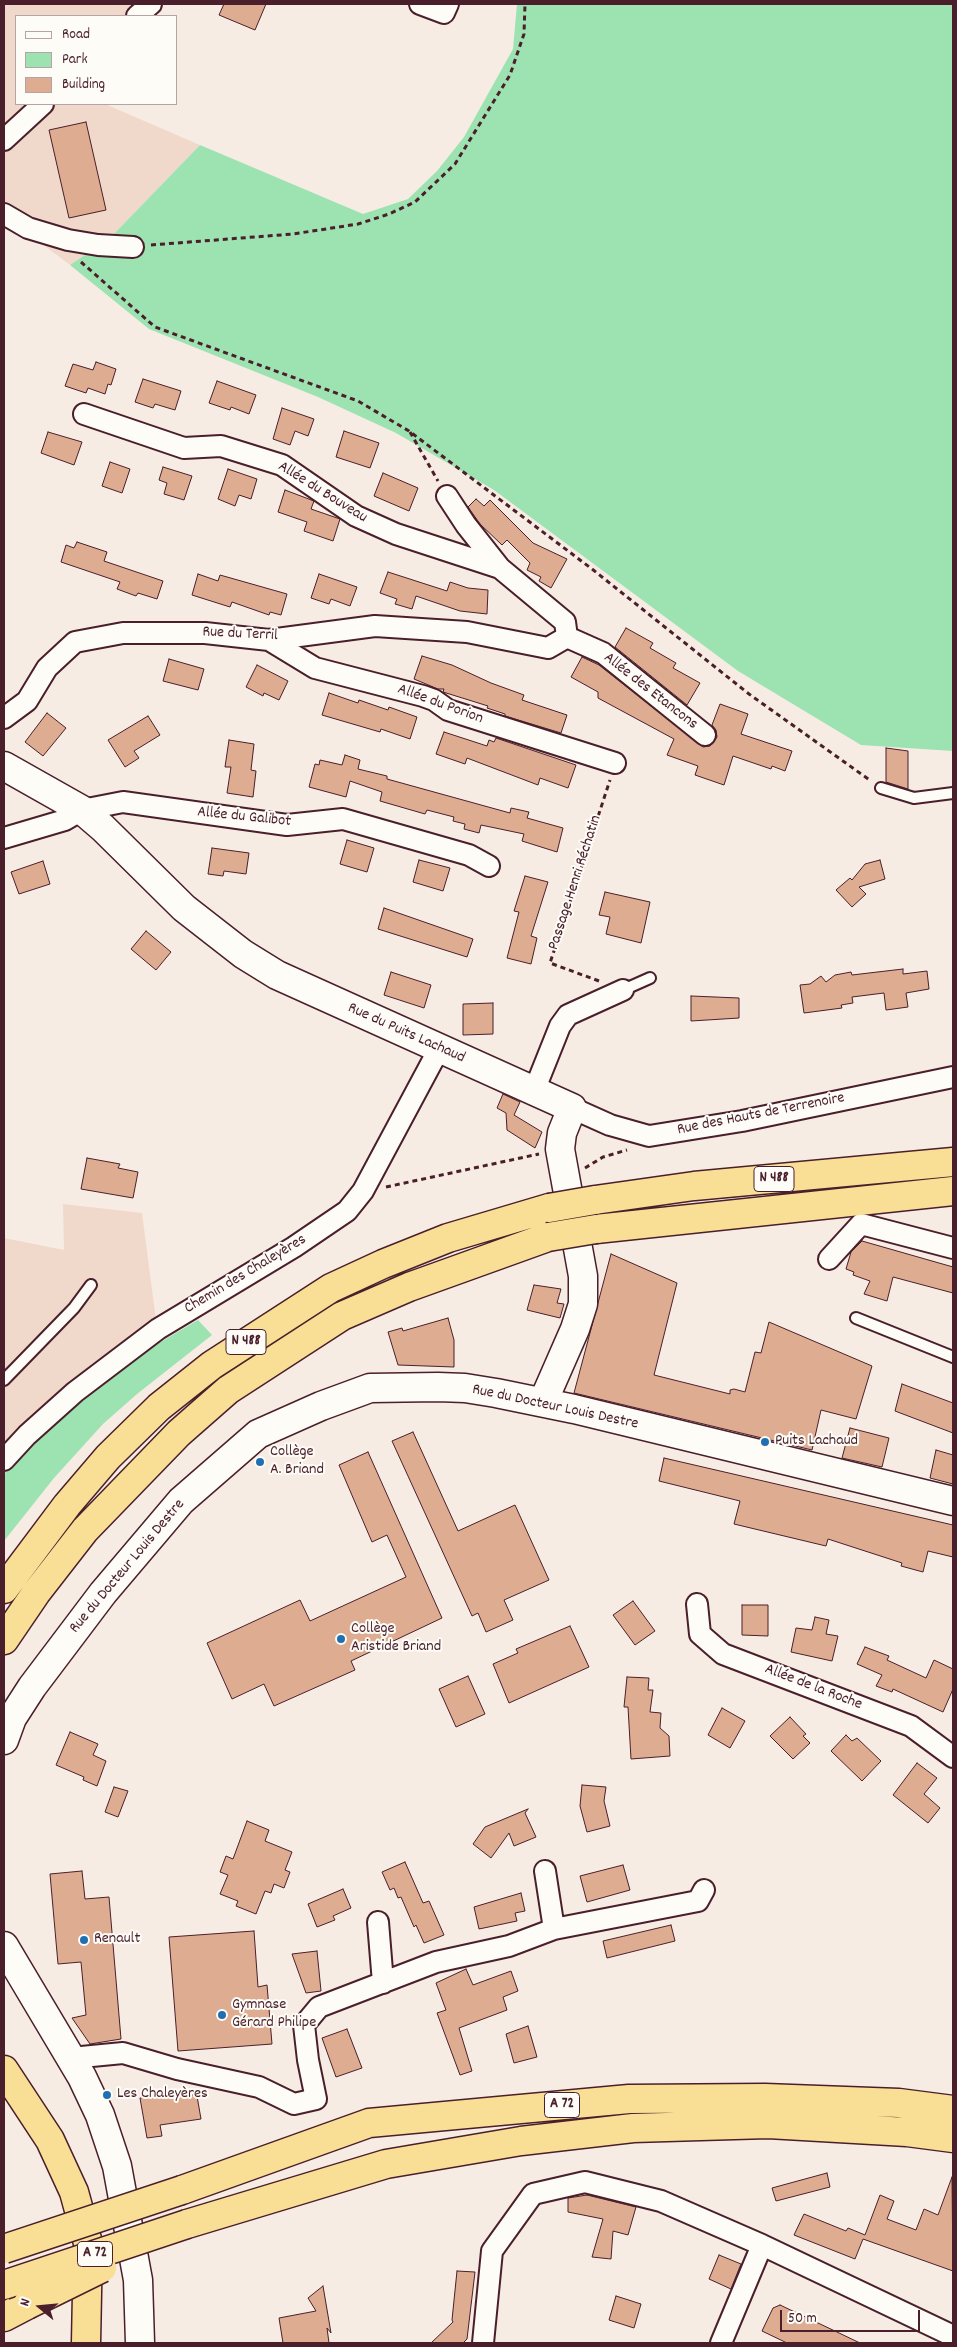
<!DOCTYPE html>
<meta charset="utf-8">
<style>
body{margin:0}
#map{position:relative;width:957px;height:2347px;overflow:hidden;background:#f7ece3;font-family:Dekko,sans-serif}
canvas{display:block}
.frame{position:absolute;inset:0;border:5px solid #4a1f2b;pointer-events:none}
.legend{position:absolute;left:15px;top:15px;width:162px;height:90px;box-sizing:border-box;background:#fdfcf7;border:1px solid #b5a4a5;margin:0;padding:6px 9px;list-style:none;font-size:15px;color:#4a1f2b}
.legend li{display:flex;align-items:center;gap:10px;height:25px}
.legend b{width:25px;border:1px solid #b5a4a5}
.north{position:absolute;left:15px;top:2282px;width:50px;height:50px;-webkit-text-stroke:4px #fdfcf7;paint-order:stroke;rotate:287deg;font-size:14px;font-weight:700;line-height:20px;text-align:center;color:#4a1f2b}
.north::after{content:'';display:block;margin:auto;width:18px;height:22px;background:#4a1f2b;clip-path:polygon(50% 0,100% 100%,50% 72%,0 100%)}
.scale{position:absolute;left:780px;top:2310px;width:140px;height:22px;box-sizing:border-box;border:2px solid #4a1f2b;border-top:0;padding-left:6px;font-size:15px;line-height:18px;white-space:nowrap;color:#4a1f2b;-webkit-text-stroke:4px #fdfcf7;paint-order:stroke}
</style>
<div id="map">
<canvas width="957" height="2347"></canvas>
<div class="frame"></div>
<ul class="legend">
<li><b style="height:6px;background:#fdfcf7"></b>Road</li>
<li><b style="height:14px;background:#9ce3b1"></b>Park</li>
<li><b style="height:14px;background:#deac91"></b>Building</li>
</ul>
<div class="north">N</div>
<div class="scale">50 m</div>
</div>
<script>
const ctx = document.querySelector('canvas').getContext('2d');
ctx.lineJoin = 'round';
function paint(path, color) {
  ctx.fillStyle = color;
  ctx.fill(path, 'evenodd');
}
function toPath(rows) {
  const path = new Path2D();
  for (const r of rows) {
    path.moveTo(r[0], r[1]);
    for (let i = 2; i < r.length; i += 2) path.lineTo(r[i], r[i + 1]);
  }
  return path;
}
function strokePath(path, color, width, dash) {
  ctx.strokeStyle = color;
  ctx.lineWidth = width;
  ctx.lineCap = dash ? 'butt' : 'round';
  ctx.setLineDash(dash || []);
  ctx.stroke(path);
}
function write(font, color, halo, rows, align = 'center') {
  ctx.font = font + ' Dekko,sans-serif';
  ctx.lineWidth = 4;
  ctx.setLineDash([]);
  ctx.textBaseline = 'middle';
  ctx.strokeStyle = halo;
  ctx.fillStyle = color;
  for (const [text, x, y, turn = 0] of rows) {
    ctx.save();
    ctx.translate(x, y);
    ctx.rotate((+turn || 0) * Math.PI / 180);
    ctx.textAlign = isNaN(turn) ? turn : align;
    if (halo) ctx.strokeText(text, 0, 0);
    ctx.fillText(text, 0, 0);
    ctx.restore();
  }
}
paint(toPath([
 [4,4,155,4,142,16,16,16,16,104,105,104,200,145,110,238,70,265,38,241,4,225],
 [63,1204,142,1213,159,1343,129,1364,48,1429,4,1474,4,1238,64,1250]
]), '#f0d9ca');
paint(toPath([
 [517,4,953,4,953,751,861,745,738,671,494,490,396,433,318,397,149,329,70,265,110,238,200,145,363,214,408,199,437,171,464,137,513,49],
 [198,1320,212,1335,137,1394,103,1424,54,1478,4,1541,4,1474,48,1429,129,1364,159,1343]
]), '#9ce3b1');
const building = toPath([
 [224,4,266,4,255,30,219,15,224,4],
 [86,122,106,210,69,218,49,130,86,122],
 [96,362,116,369,111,385,108,384,105,394,88,388,86,393,65,386,73,364,93,370,96,362],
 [143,379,181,391,175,410,155,404,153,408,135,402,143,379],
 [217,381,256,395,249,414,231,407,230,410,209,403,217,381],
 [282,408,314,419,308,436,295,431,290,445,273,439,282,408],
 [344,431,379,443,370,468,336,457,344,431],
 [48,432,82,442,74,465,41,453,48,432],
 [110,462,130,469,122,493,102,486,110,462],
 [163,467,192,476,184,500,164,494,167,483,159,480,163,467],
 [228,469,257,479,251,499,239,495,235,506,218,499,228,469],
 [383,473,418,488,409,511,374,496,383,473],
 [285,490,314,501,311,509,340,519,333,541,304,531,307,522,278,512,285,490],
 [476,499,484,506,490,500,533,543,567,559,551,588,539,581,541,577,527,570,530,563,507,540,502,545,480,524,468,507,476,499],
 [77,542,107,552,104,561,163,581,157,599,138,593,136,596,117,589,120,582,61,562,66,545,74,548,77,542],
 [388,572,447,591,450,582,468,588,488,590,487,614,460,611,416,596,412,609,395,604,397,599,380,593,388,572],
 [198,574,218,581,220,575,287,594,281,615,270,612,269,615,232,602,230,607,192,595,198,574],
 [319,574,357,587,350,606,331,599,329,604,311,598,319,574],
 [626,628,653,643,650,648,676,663,673,668,700,683,687,705,615,647,626,628],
 [422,656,452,665,491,683,524,695,522,700,567,715,561,733,505,716,505,714,487,708,488,706,443,692,444,689,438,689,414,679,422,656],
 [582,657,599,665,703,747,710,746,717,737,716,730,712,725,720,704,748,714,741,734,792,751,785,771,772,766,771,769,733,756,724,785,695,775,698,766,667,755,674,739,598,698,598,692,571,677,582,657],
 [169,659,204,669,198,690,163,681,169,659],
 [257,665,288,681,279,700,264,693,263,696,246,687,257,665],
 [329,693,358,703,359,700,388,710,389,707,417,717,410,739,381,729,380,732,322,715,329,693],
 [47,713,66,728,43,756,25,742,47,713],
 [148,716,160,735,134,751,139,758,125,767,108,740,148,716],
 [444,732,487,746,489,740,494,742,496,738,576,765,568,788,540,778,538,785,467,758,465,764,436,754,444,732],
 [229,740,254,744,251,770,256,771,253,797,227,793,231,767,225,767,229,740],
 [886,748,908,751,908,789,886,782,886,748],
 [345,755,360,760,358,769,387,776,387,779,510,813,511,808,529,812,527,818,563,828,557,852,522,841,524,834,481,825,479,833,464,829,465,824,453,821,454,817,427,810,425,814,380,801,382,792,350,781,346,797,309,787,315,764,319,765,320,760,342,765,345,755],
 [347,840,374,848,367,872,340,864,347,840],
 [212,848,249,853,246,874,224,871,223,876,208,874,212,848],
 [419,860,450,868,443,891,413,882,419,860],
 [880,860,885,879,859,887,866,894,852,907,836,890,850,878,852,880,865,864,880,860],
 [43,861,50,884,19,894,11,872,43,861],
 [525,876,548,882,531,936,537,938,531,964,507,958,519,912,514,911,525,876],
 [605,892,650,902,641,943,606,934,610,917,599,915,605,892],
 [384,908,473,939,467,957,378,929,384,908],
 [146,931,171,952,156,970,131,949,146,931],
 [903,969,903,974,927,971,929,989,906,993,908,1007,886,1010,884,993,852,997,853,1003,841,1005,842,1008,804,1013,800,985,810,984,821,976,826,982,835,975,851,972,852,975,903,969],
 [391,972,431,985,424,1008,384,995,391,972],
 [691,996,739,998,739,1018,691,1021,691,996],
 [493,1003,493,1034,463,1035,463,1004,493,1003],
 [503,1094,520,1102,514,1115,542,1132,535,1148,507,1130,506,1113,497,1108,503,1094],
 [87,1158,120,1164,118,1168,138,1172,133,1198,81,1189,87,1158],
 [862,1241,953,1267,953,1293,893,1277,887,1301,864,1294,870,1281,853,1275,854,1272,846,1269,851,1252,862,1241],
 [611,1254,677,1283,654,1375,730,1394,730,1390,734,1389,745,1392,755,1352,761,1353,769,1322,872,1366,856,1419,821,1410,812,1450,574,1393,611,1254],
 [534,1285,561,1289,557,1303,564,1304,560,1318,527,1310,534,1285],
 [448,1318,454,1340,454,1367,398,1365,388,1332,402,1328,403,1331,448,1318],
 [902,1384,953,1403,953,1433,895,1411,902,1384],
 [850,1428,889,1438,882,1467,842,1458,850,1428],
 [413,1432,458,1531,515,1505,549,1580,504,1600,513,1620,486,1632,478,1613,472,1616,392,1441,413,1432],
 [936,1450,953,1455,953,1484,930,1478,936,1450],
 [368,1452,442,1618,351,1661,355,1670,274,1706,264,1684,232,1699,207,1643,300,1600,310,1621,406,1577,387,1535,372,1542,339,1465,368,1452],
 [664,1458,953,1525,953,1557,928,1551,923,1572,901,1566,902,1563,828,1539,826,1546,734,1524,740,1501,659,1481,664,1458],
 [633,1601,655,1631,635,1645,613,1615,633,1601],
 [742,1605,768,1605,768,1636,742,1635,742,1605],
 [815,1617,829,1620,826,1634,838,1636,832,1661,791,1652,796,1628,812,1630,815,1617],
 [570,1626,589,1667,509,1703,493,1664,518,1653,516,1649,570,1626],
 [865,1647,889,1656,887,1660,926,1678,934,1660,953,1669,953,1689,943,1712,893,1689,892,1692,876,1686,882,1675,857,1664,865,1647],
 [468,1676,485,1714,456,1727,439,1689,468,1676],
 [627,1677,649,1678,648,1690,653,1690,650,1712,661,1713,660,1728,669,1736,670,1756,631,1759,628,1707,624,1707,627,1677],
 [722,1708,745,1721,730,1748,708,1735,722,1708],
 [790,1717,806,1734,803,1736,810,1743,793,1759,770,1736,790,1717],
 [70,1732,98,1744,93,1755,106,1761,97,1786,83,1780,84,1777,56,1765,70,1732],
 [846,1735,852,1741,857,1738,881,1761,862,1781,831,1751,846,1735],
 [917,1763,937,1778,924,1794,940,1808,928,1823,893,1795,917,1763],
 [582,1785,606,1787,604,1801,610,1826,587,1832,580,1806,582,1785],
 [114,1787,128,1791,118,1817,105,1812,114,1787],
 [528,1809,525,1813,536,1837,514,1846,509,1833,491,1858,473,1844,485,1827,528,1809],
 [247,1821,269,1830,265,1841,292,1852,285,1870,290,1872,284,1888,274,1884,271,1893,265,1891,256,1914,236,1906,238,1901,220,1894,228,1875,220,1872,226,1856,233,1859,247,1821],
 [405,1862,423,1903,429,1901,444,1935,424,1943,416,1925,414,1927,401,1897,398,1898,394,1888,390,1890,382,1872,405,1862],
 [623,1865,630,1890,587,1902,580,1876,623,1865],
 [82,1871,85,1899,109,1897,121,2039,90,2044,72,2018,86,2015,81,1962,58,1964,50,1874,82,1871],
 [343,1889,351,1908,333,1916,335,1920,317,1927,308,1904,343,1889],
 [521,1893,525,1911,515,1913,517,1921,479,1929,474,1907,521,1893],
 [671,1925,675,1941,607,1958,603,1941,671,1925],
 [254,1931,258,1987,267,1985,272,2044,178,2051,169,1937,254,1931],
 [317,1951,321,1991,306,1993,292,1954,317,1951],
 [466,1969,473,1985,511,1971,518,1991,503,1997,507,2010,459,2028,472,2071,460,2075,437,2013,446,2010,436,1983,466,1969],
 [528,2026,537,2057,514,2063,506,2034,528,2026],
 [347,2029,362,2068,336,2077,322,2038,347,2029],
 [183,2093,197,2096,201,2119,160,2125,162,2136,147,2138,140,2098,183,2093],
 [827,2173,830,2187,776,2201,772,2188,827,2173],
 [952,2177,953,2271,863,2239,855,2259,794,2235,804,2214,846,2231,848,2228,865,2235,880,2195,894,2201,887,2219,916,2230,924,2209,938,2215,952,2177],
 [587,2195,636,2207,628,2235,613,2231,611,2259,592,2257,603,2219,568,2212,568,2198,587,2195],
 [719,2255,741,2264,731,2289,709,2279,719,2255],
 [457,2271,475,2272,467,2339,463,2343,431,2343,453,2322,452,2320,457,2271],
 [323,2286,331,2333,327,2328,329,2343,283,2343,279,2318,316,2311,308,2298,323,2286],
 [616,2296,641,2304,634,2328,609,2320,616,2296],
 [780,2305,816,2322,860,2343,787,2343,762,2331,773,2308,780,2305]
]);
paint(building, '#deac91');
strokePath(building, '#4a1f2b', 1);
const lane = toPath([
 [881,788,914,798,953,793],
 [623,990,650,978],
 [856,1318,953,1357],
 [4,1380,74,1308,91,1285]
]);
const street = toPath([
 [420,4,444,13,448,4],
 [137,16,151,4],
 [4,140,43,104],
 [4,214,28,228,68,240,98,245,133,247],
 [84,414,184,448,221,446,282,465,356,516,396,534,500,568],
 [447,496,466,525,500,568,565,622,567,637],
 [567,637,603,653,705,735],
 [269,640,315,668,423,696,434,700,448,710,615,763],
 [4,718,27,701,47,668,75,642,123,633,205,633,269,640,375,626,467,632,548,648,567,637],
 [4,838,65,820,82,810,123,802,287,825,343,819,469,855,489,866],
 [534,1091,560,1026,568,1015,623,990],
 [572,1108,610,1125,649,1136,742,1121,953,1077],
 [829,1259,861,1224,953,1248],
 [4,1460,27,1435,75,1392,158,1329,294,1247,347,1211,363,1191,439,1049],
 [697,1604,700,1634,723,1654,911,1726,953,1757],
 [545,1871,554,1929],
 [378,1922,383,1983],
 [71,2058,123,2053,177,2069,259,2087,294,2104,316,2099,308,2060,304,2025,319,2007,436,1962,509,1946,554,1929,698,1901,704,1890],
 [483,2343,492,2251,533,2194,585,2182,661,2201,762,2245,953,2336],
 [721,2343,762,2245]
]);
const secondary = toPath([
 [4,766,82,810,103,828,184,908,243,954,277,975,572,1108,562,1133,560,1149,583,1276,583,1304,575,1329,543,1402],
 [4,1740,12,1718,32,1687,103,1593,181,1501,258,1434,321,1406,370,1388,438,1387,465,1388,496,1393,574,1409,953,1501],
 [4,1946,82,2077,100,2115,117,2166,138,2280,140,2343]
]);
const highway = toPath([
 [595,1200,694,1186,953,1162],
 [596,1229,953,1191],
 [4,1589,67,1505,108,1457,159,1407,212,1365,331,1288,383,1264,448,1238,549,1208],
 [4,1640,36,1593,85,1530,179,1433,228,1390,342,1316,409,1287,548,1237],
 [4,2070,50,2140,74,2192,88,2243,86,2343],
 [182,2190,369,2123,629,2099,765,2098,899,2103,953,2110],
 [187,2224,386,2164,521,2141,633,2128,768,2124,907,2132,953,2138],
 [4,2317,27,2305]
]);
strokePath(lane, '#4a1f2b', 14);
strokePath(street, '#4a1f2b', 24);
strokePath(secondary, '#4a1f2b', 31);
strokePath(highway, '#4a1f2b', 31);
strokePath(toPath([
 [151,245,293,234,358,224,389,214,415,202,455,164,510,75,524,34,525,4],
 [81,262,155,327,358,401,409,431,592,569,749,694,871,781],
 [410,432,438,481],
 [599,981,550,963,610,780],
 [585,1168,603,1157,627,1150],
 [386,1187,539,1154]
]), '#4a1f2b', 3, [5, 4]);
strokePath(lane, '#fdfcf7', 10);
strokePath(street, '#fdfcf7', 20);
strokePath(secondary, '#fdfcf7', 28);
strokePath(highway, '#f9df96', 28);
const highwayBridge = toPath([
 [549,1208,595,1200],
 [548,1237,596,1229],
 [4,2249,182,2190],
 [4,2285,187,2224],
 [27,2305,102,2268]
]);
strokePath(highwayBridge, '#4a1f2b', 31, []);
strokePath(highwayBridge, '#f9df96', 28);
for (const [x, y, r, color] of [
 [765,1442,5,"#1f6fb2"],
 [260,1462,5,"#1f6fb2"],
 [341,1639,5,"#1f6fb2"],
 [84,1940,5,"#1f6fb2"],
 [222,2015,5,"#1f6fb2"],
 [107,2095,5,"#1f6fb2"]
]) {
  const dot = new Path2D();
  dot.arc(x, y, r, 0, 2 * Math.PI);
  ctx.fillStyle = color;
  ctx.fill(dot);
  strokePath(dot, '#fdfcf7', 2);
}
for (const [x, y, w] of [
 [774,1179,40],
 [246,1342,40],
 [562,2105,35],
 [95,2254,35]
]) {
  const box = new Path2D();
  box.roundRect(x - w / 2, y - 12.5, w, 25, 4);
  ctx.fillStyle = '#fdfcf7';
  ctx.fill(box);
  strokePath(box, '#4a1f2b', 1);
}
write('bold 15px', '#4a1f2b', null, [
 ["N 488",774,1179],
 ["N 488",246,1342],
 ["A 72",562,2105],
 ["A 72",95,2254]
]);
write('16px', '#4a1f2b', '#fdfcf7', [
 ["Allée du Bouveau",322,493,32],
 ["Rue du Terril",240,635,3],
 ["Allée des Etancons",650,692,38],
 ["Allée du Porion",440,705,20],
 ["Allée du Galibot",244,818,6],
 ["Passage Henri Réchatin",576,883,-72],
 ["Rue du Puits Lachaud",406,1034,24],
 ["Rue des Hauts de Terrenoire",761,1115,-11],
 ["Chemin des Chaleyères",246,1275,-31],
 ["Rue du Docteur Louis Destre",555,1408,12],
 ["Rue du Docteur Louis Destre",128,1567,-50],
 ["Allée de la Roche",813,1688,21]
]);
write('16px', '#4a1f2b', '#fdfcf7', [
 ["Puits Lachaud",775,1442],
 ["Collège",270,1453],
 ["A. Briand",270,1471],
 ["Collège",351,1630],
 ["Aristide Briand",351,1648],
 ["Renault",94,1940],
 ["Gymnase",232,2006],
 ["Gérard Philipe",232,2024],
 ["Les Chaleyères",117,2095]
], 'left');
</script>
